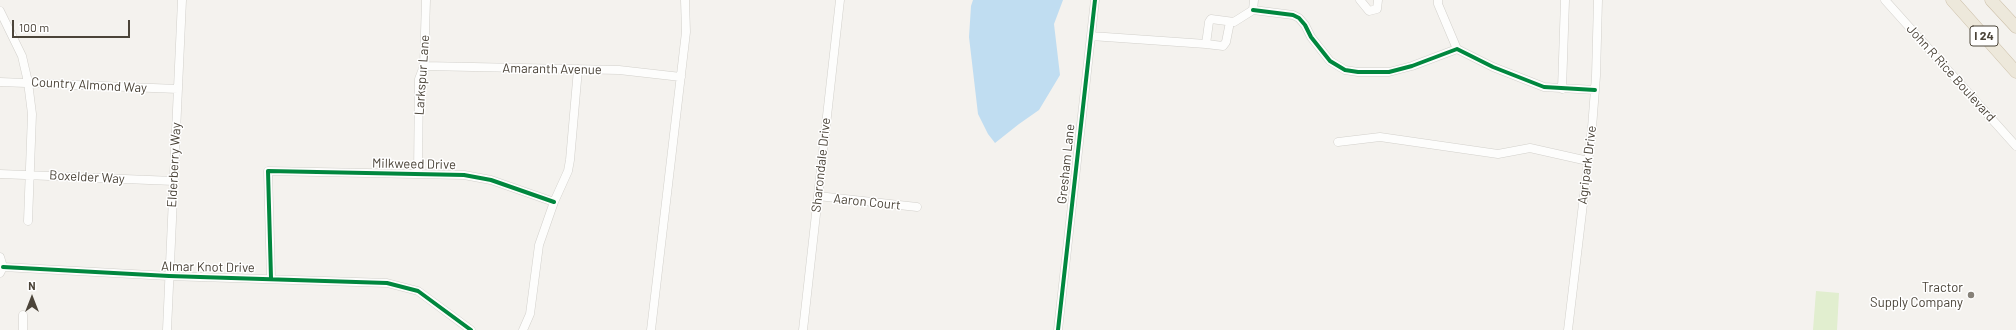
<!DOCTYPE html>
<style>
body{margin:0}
#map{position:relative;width:2016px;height:330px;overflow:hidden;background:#f4f2ee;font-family:Barlow,sans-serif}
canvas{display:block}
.north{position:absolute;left:12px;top:278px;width:40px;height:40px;-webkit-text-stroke:3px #fff;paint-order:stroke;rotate:0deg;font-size:11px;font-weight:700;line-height:16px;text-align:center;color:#4b4439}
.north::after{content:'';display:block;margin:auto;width:14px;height:18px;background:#4b4439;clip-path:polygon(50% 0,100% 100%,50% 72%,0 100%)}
.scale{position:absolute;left:12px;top:20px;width:118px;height:18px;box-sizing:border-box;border:2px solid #4b4439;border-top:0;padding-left:5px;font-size:12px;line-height:14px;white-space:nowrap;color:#4b4439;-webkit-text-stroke:3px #fff;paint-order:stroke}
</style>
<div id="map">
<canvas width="2016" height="330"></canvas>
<div class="north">N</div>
<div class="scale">100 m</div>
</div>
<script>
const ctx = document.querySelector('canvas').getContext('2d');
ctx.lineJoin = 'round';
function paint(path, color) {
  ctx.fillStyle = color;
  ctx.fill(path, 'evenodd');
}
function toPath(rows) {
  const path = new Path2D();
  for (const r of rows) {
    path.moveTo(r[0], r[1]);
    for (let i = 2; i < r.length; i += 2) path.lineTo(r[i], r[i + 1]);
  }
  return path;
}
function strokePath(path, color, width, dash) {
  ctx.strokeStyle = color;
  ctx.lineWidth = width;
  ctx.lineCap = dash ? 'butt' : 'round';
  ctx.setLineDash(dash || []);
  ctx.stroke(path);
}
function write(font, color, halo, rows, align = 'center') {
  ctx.font = font + ' Barlow,sans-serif';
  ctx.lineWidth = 3;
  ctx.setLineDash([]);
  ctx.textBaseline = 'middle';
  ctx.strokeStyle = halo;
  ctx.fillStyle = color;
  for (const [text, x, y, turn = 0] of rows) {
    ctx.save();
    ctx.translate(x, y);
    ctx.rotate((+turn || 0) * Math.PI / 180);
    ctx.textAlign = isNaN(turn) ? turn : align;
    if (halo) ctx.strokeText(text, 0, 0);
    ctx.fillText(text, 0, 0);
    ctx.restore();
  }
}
paint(toPath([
 [1816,291,1839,293,1837,330,1813,330]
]), '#e1eecf');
paint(toPath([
 [973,0,1063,0,1054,24,1060,75,1039,110,1019,124,995,143,988,134,978,114,969,37,971,6]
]), '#c0ddf1');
const minor = toPath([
 [1360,0,1369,11,1377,9,1378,0],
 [1438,0,1438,4,1457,49],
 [1885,0,2016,146],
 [1253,10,1293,15,1299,18,1305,25,1311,37,1330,61,1345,70,1358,72,1389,72,1412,66,1457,49,1493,67,1544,87,1595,90],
 [0,11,22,56,28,82,32,114,28,221],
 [1091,36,1206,44,1209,22,1211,19,1234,22,1253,10,1254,0],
 [1206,44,1223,46,1226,42,1230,22],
 [424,66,619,70,681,77],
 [0,82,178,89],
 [1562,89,1565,0],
 [1338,142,1380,137,1498,154,1530,148,1588,161],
 [0,174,174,181],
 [418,174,419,79,424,66,426,0],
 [818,196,917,207],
 [0,257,3,267,0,273],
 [3,267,169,276,387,283,418,291,471,330],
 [271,278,268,171,464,175,491,180,554,202],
 [23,330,23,315],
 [167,330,182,0],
 [523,330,530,314,539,245,554,202,568,171,570,160,578,69],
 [651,330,686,32,685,0],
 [803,330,840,0],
 [1058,330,1095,0],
 [1568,330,1592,128,1596,76,1598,0]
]);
const highway = toPath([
 [1952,0,2016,72],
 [1991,0,2016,27]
]);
strokePath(minor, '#d2d0cb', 9);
strokePath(highway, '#ccbfa9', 13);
strokePath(minor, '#fdfdfc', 8);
strokePath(highway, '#ede8db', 12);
strokePath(toPath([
 [1253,10,1293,15,1299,18,1305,25,1311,37,1330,61,1345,70,1358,72,1389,72,1412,66,1457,49,1493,67,1544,87,1595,90],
 [3,267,169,276,387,283,418,291,471,330],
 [271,278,268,171,464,175,491,180,554,202],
 [1058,330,1095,0]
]), '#00873e', 4);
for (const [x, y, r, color] of [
 [1971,295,4,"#868178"]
]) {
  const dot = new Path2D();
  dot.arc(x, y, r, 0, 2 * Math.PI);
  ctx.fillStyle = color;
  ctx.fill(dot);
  strokePath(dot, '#fff', 1.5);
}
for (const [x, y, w] of [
 [1984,36,28]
]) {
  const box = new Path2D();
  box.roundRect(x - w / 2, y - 10, w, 20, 3);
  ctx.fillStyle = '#fff';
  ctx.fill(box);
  strokePath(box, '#4b4439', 1);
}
write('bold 12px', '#4b4439', null, [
 ["I 24",1984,36]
]);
write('13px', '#4b4439', '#fff', [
 ["Amaranth Avenue",552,69,1],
 ["John R Rice Boulevard",1951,73,48],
 ["Larkspur Lane",422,75,-86],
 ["Country Almond Way",89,85,3],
 ["Milkweed Drive",414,164,1],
 ["Gresham Lane",1066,164,-84],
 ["Elderberry Way",174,165,-87],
 ["Sharondale Drive",821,165,-84],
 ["Agripark Drive",1587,165,-83],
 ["Boxelder Way",87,177,3],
 ["Aaron Court",867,202,6],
 ["Almar Knot Drive",208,267,1]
]);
write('13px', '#4b4439', '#fff', [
 ["Tractor",1963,288],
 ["Supply Company",1963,303]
], 'right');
</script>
